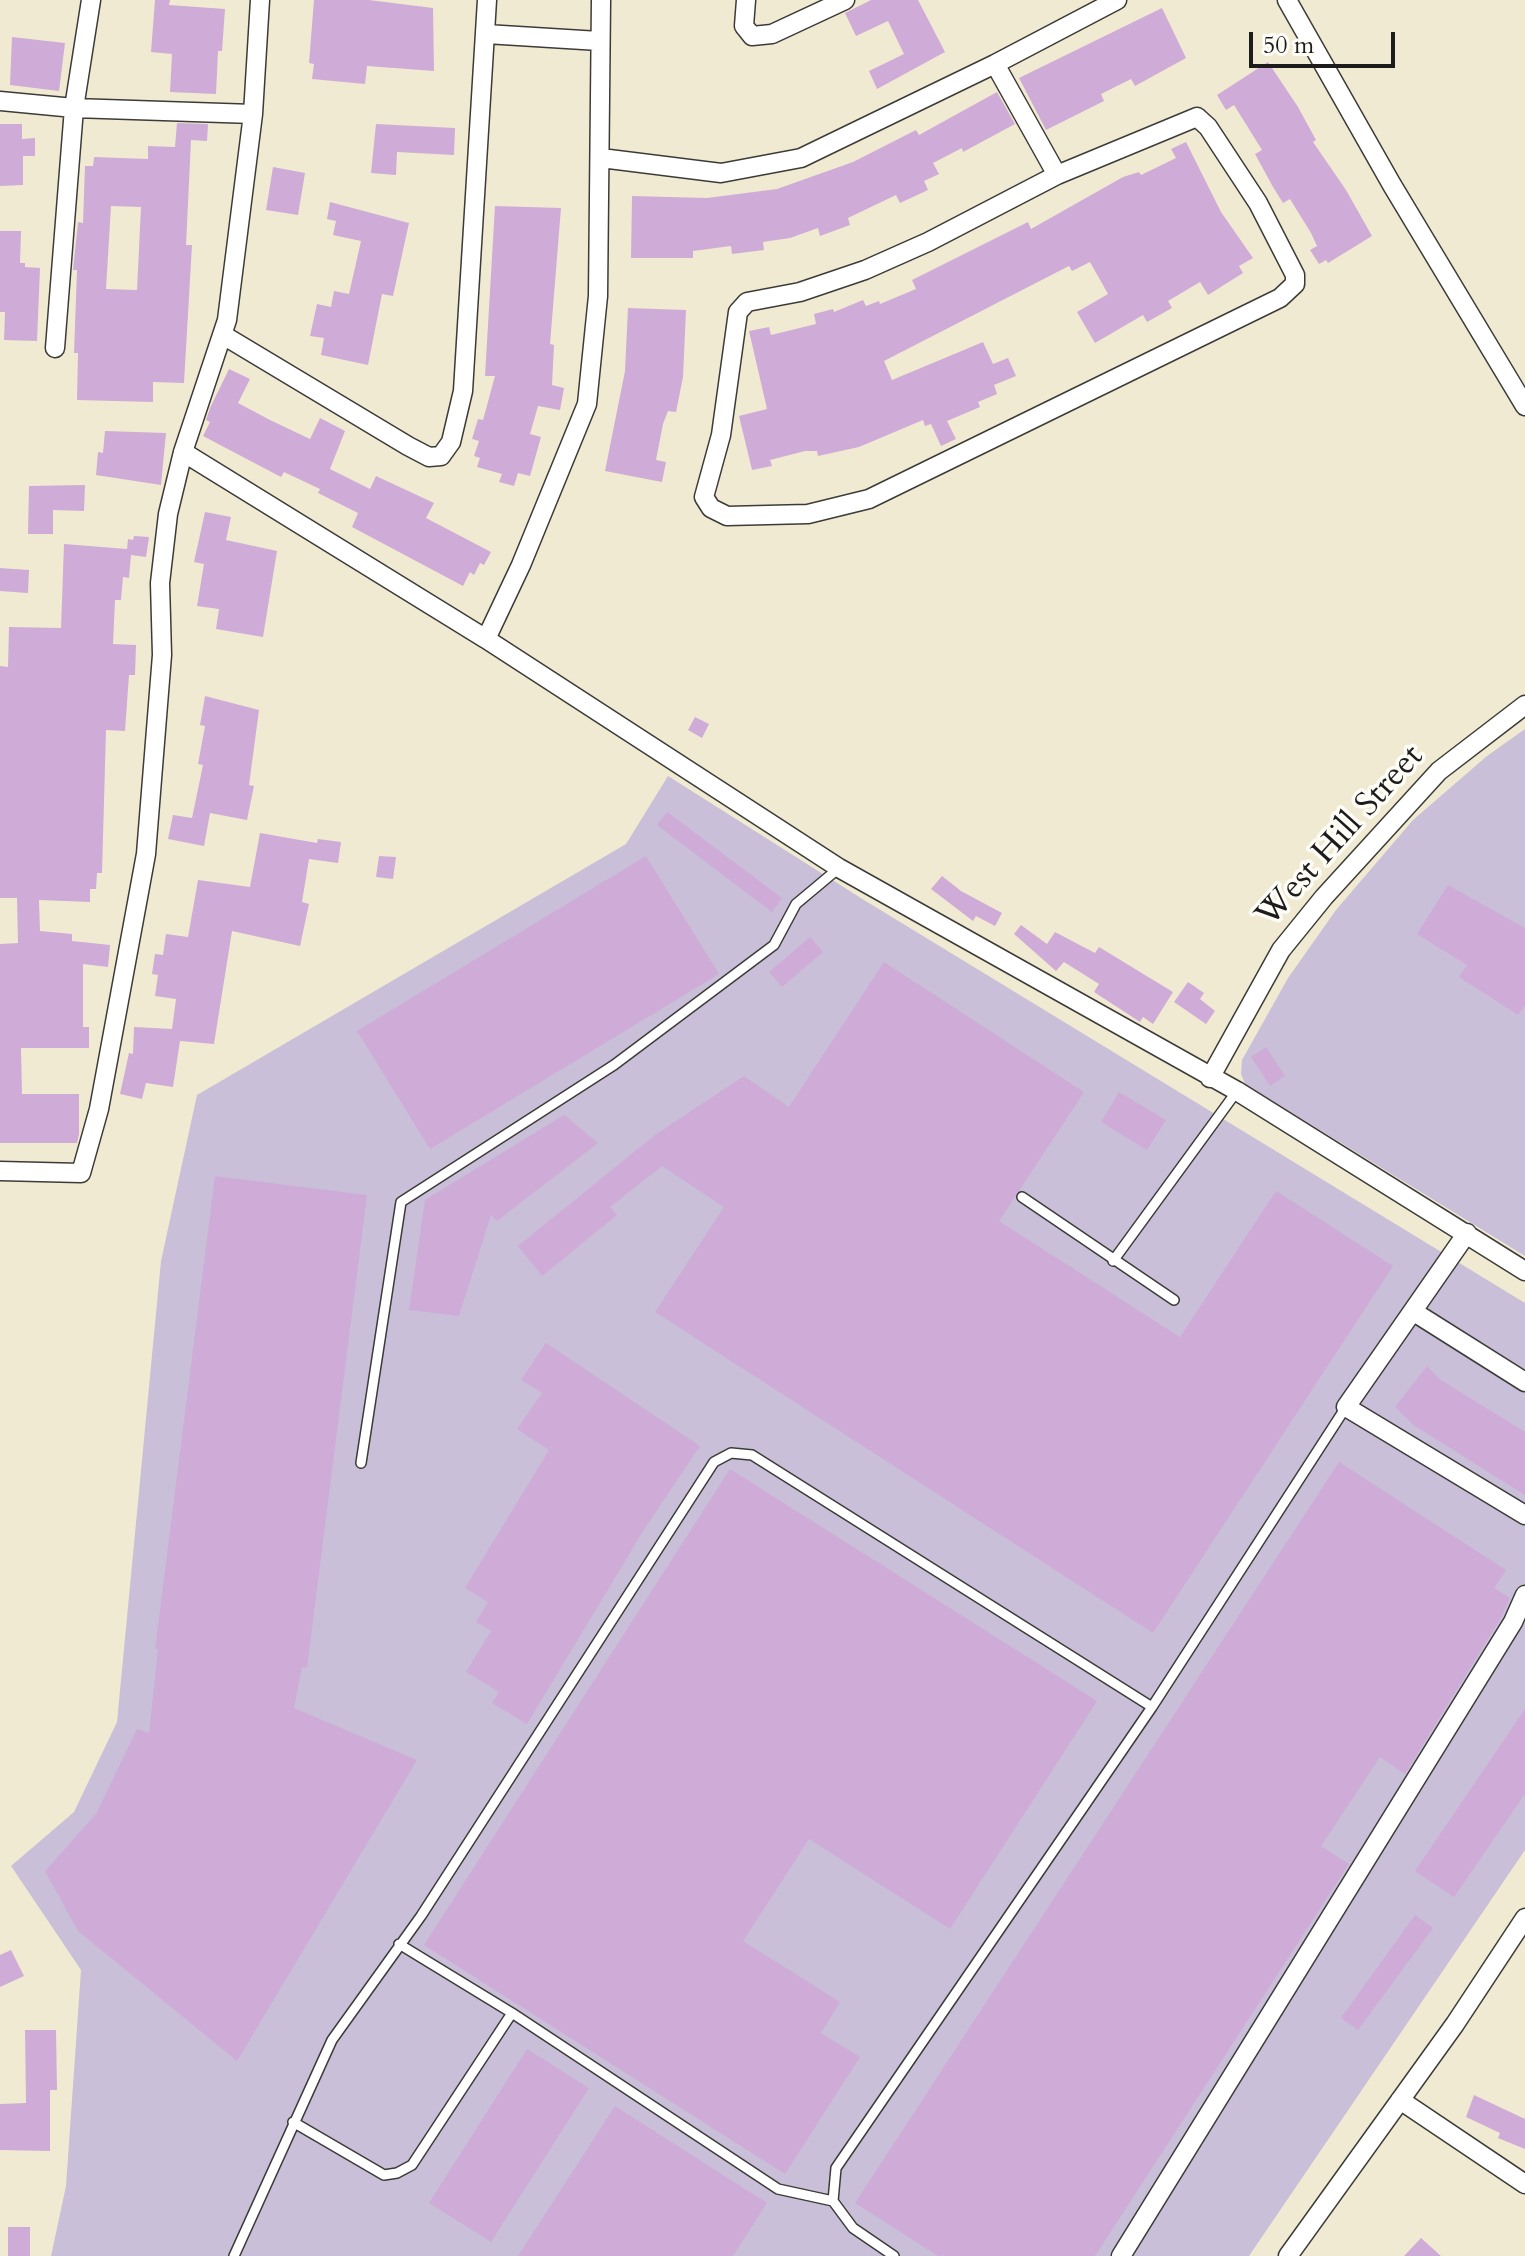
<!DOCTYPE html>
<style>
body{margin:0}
#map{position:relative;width:1525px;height:2256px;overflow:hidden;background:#f1ead2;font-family:Cardo,serif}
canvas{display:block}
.scale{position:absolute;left:1249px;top:32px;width:146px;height:36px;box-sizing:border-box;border:4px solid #1c1c1c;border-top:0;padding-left:10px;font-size:24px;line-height:28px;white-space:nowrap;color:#1c1c1c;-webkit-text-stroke:6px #fdfcf7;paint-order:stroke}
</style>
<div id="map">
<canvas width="1525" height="2256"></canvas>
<div class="scale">50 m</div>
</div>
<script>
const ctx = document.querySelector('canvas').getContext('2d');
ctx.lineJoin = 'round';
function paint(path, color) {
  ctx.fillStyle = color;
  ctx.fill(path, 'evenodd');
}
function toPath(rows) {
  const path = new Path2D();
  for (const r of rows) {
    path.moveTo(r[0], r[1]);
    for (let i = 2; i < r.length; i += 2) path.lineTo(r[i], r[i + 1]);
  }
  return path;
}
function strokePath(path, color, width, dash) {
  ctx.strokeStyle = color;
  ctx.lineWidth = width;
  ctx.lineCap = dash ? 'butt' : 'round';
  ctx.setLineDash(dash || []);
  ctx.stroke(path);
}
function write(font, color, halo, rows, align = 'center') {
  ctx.font = font + ' Cardo,serif';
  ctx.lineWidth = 7;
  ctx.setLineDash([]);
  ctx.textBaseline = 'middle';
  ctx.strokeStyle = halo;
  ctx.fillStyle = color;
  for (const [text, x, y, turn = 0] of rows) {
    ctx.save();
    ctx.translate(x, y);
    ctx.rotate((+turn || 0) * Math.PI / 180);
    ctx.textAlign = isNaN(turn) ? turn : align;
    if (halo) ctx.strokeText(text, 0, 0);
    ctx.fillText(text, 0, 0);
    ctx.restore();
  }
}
paint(toPath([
 [1525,729,1525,1256,1245,1084,1241,1074,1242,1060,1288,978,1336,910,1413,820,1487,756],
 [668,776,864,900,1525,1303,1525,1850,1249,2256,51,2256,66,2186,81,1970,11,1866,74,1812,117,1722,161,1261,197,1095,626,844]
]), '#c9bfd8');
paint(toPath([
 [155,0,170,0,169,5,225,9,222,51,218,51,216,94,170,92,172,54,151,52],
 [314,0,369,0,433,8,434,71,367,66,365,84,312,79,314,64,309,63],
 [871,0,918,0,945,52,877,89,869,71,904,54,888,21,856,36,845,13],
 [1162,8,1186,58,1135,86,1131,79,1101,94,1104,101,1046,130,1019,78],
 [12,37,65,43,59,91,10,85],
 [1268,62,1298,107,1316,140,1313,142,1346,190,1372,236,1328,263,1326,260,1319,264,1310,250,1317,246,1311,233,1290,199,1283,203,1273,187,1255,154,1262,150,1234,105,1226,110,1217,95],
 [997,92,1015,124,963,152,962,148,933,163,939,174,924,181,928,190,900,203,896,195,848,218,850,225,820,236,818,228,790,238,763,242,764,250,732,254,731,246,693,251,693,258,631,258,632,196,707,198,777,189,853,162,916,130,919,135],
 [177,123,208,124,207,141,191,140,186,245,192,245,184,383,153,382,153,402,77,400,78,353,74,353,77,270,73,270,78,222,83,223,85,166,93,166,94,157,148,159,148,146,175,147],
 [111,206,141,207,137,290,106,289],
 [0,124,22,124,22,139,35,138,35,156,23,156,23,185,0,186],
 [376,124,455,128,454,155,397,152,396,175,371,173],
 [1186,142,1221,212,1253,258,1239,266,1243,273,1208,295,1200,282,1168,301,1172,308,1147,322,1143,315,1095,343,1077,312,1108,294,1090,262,1072,271,1069,266,884,361,892,380,983,342,993,364,1008,358,1016,376,994,385,997,394,978,402,980,407,947,421,956,439,941,446,931,424,925,426,923,420,859,447,818,456,817,451,805,451,770,460,772,466,752,470,739,416,767,409,749,331,769,327,771,335,816,324,814,314,833,309,834,312,863,300,866,306,879,301,880,304,916,289,912,280,1028,222,1031,229,1123,177,1139,172,1141,175,1176,158,1171,149],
 [273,167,305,173,298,215,266,210],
 [330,202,409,223,393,296,382,294,368,365,321,355,324,338,310,336,317,304,331,307,334,291,349,294,361,241,333,235,336,221,327,219],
 [495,206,561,208,550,344,554,345,552,385,564,388,560,410,538,406,530,434,541,437,530,476,518,473,514,486,499,482,502,474,477,467,480,458,474,456,479,441,472,439,478,419,483,420,495,376,485,376],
 [0,231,21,231,20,263,25,263,25,267,40,268,37,341,4,340,5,312,0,312],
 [628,308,686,310,683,377,676,412,668,411,663,424,656,460,666,462,662,482,605,471,625,371],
 [229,369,250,379,238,403,270,420,310,439,320,418,345,431,330,469,370,489,376,476,434,503,426,518,491,552,484,565,480,563,474,575,470,572,463,586,352,527,358,513,318,493,320,489,284,472,281,477,203,436,210,422,206,420,210,408],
 [105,431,166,433,161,485,96,475,98,452,103,453],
 [85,485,84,511,53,510,53,534,28,534,29,486],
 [205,512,231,517,226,540,277,551,263,637,216,629,219,609,197,606,204,564,194,562],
 [134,536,149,537,146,557,131,555,129,578,123,577,121,600,115,600,113,644,136,645,135,675,129,675,125,731,106,730,102,873,97,873,96,889,90,889,90,902,39,900,40,931,72,934,72,941,110,945,108,967,83,964,83,1027,89,1027,89,1048,21,1048,22,1094,79,1094,79,1134,77,1143,0,1143,0,944,18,943,17,898,0,898,0,666,8,667,9,627,61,628,64,544,127,549,128,539,133,540],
 [0,568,29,570,28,593,0,591],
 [205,696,259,710,249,785,254,786,247,820,210,813,204,846,168,839,173,815,192,818,203,765,198,764,205,726,200,725],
 [695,717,709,724,702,738,688,730],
 [667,812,782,898,772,912,657,825],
 [260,833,317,843,318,839,341,842,338,863,309,859,302,902,309,904,300,946,232,931,214,1044,180,1041,173,1087,146,1083,142,1099,120,1094,129,1053,133,1054,134,1027,172,1029,176,999,155,996,158,975,152,974,155,954,163,955,166,934,188,937,198,880,250,887],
 [379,856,396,857,393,879,376,877],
 [646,856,719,974,430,1149,357,1031],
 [942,876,961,891,1002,913,995,926,976,916,973,921,931,889],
 [1448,885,1525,928,1525,1005,1518,1015,1459,977,1467,965,1417,934],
 [1021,925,1047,944,1055,932,1095,953,1099,947,1173,992,1153,1024,1143,1017,1140,1022,1094,992,1099,984,1064,962,1056,971,1014,934],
 [810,937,823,952,782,987,769,972],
 [884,962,1084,1092,999,1221,1180,1337,1276,1191,1393,1266,1153,1633,655,1312,724,1207,662,1166,610,1207,617,1215,542,1276,518,1246,655,1135,744,1076,789,1107],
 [1188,982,1204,993,1200,999,1215,1011,1206,1024,1174,1002],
 [1266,1047,1285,1076,1270,1086,1251,1057],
 [1119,1092,1166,1120,1147,1150,1101,1122],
 [564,1115,598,1143,497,1221,491,1215,459,1316,409,1310,425,1200],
 [215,1176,367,1195,307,1668,302,1667,294,1708,417,1760,237,2061,78,1931,45,1871,96,1814,137,1729,149,1733,158,1649,155,1649],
 [546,1343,700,1446,645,1528,527,1724,492,1703,499,1692,466,1672,491,1631,476,1622,488,1602,465,1588,549,1450,517,1429,542,1393,521,1380],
 [1427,1366,1441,1380,1525,1432,1525,1495,1415,1426,1395,1407],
 [1339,1462,1506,1570,1494,1588,1510,1598,1502,1616,1405,1774,1380,1757,1321,1846,1349,1864,1095,2256,938,2256,855,2203],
 [730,1469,1097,1701,950,1929,809,1839,743,1941,840,2002,821,2033,860,2057,785,2174,424,1945],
 [1525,1709,1525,1794,1454,1897,1415,1871],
 [1415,1915,1433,1928,1358,2030,1341,2018],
 [11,1950,24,1976,0,1987,0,1955],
 [25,2030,56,2030,57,2090,50,2090,50,2151,0,2150,0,2104,26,2103],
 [527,2049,589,2088,491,2242,429,2203],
 [1474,2095,1525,2119,1525,2149,1498,2138,1500,2133,1466,2117],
 [615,2106,767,2203,733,2256,518,2256],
 [8,2227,30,2227,30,2256,8,2256],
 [1421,2238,1441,2256,1404,2256]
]), '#ceacd7');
const lane = toPath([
 [1022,1197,1174,1300],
 [1113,1261,1237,1091],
 [361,1463,401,1202,614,1065,774,945,796,904,839,868],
 [399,1944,512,2013],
 [293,2122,384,2175,397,2173,412,2165,512,2013,778,2189,833,2201],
 [234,2256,332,2040,421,1916,714,1462,731,1453,752,1455,1152,1707],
 [894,2256,853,2228,833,2201,836,2168,1152,1707,1346,1407]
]);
const street = toPath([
 [746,0,744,26,752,36,772,34,845,0],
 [1287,0,1392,185,1525,406],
 [486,34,599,41],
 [995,64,1057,175],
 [0,101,74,108,253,114],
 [1197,117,1208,127,1258,203,1295,275,1295,284,1280,298,869,499,808,514,727,516,711,508,704,497,721,435,738,312,747,302,800,292,865,270,928,242,1057,175,1197,117],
 [601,158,721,173,801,158,995,64,1117,0],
 [223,335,408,446,429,457,441,456,451,442,463,391,487,0],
 [55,348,74,108,91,0],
 [183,452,486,639,839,868,1237,1091,1525,1271],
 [486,639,521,565,587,404,598,296,601,0],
 [1210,1078,1281,950,1324,897,1439,771,1525,705],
 [0,1171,81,1173,99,1109,146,854,162,655,160,583,168,514,183,452,227,320,253,114,260,0],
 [1467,1233,1346,1407,1525,1515],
 [1414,1312,1525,1382],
 [1400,2100,1525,2184],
 [1121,2256,1513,1622,1525,1595],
 [1288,2256,1455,2024,1525,1918]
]);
strokePath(lane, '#3c3b37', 12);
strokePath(street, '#3c3b37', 21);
strokePath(lane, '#fff', 9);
strokePath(street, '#fff', 18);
write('34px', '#1c1c1c', '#fdfcf7', [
 ["West Hill Street",1341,837,-48]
]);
</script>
